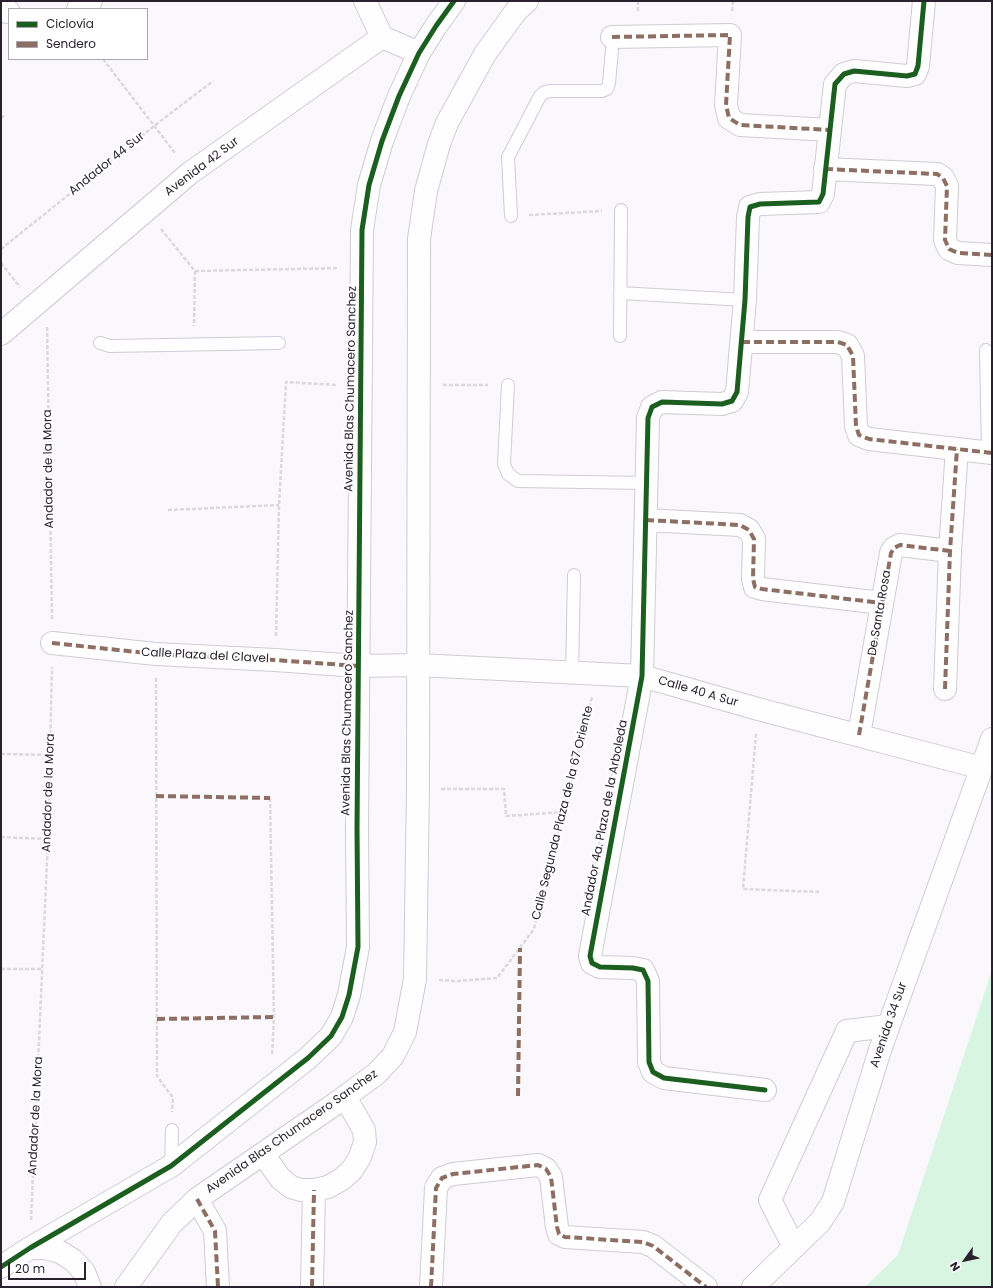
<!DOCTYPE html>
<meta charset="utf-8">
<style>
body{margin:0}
#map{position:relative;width:993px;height:1288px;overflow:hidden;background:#fbf8fd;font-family:Poppins,sans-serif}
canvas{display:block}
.frame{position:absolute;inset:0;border:2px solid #29222e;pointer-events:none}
.legend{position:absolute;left:8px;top:8px;width:140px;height:52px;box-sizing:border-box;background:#fff;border:1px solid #a9a7ab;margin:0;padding:5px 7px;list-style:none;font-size:12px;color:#29222e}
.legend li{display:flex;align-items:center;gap:8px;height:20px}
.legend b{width:20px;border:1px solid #a9a7ab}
.north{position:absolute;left:945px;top:1240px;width:40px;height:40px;-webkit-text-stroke:3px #fff;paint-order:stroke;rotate:237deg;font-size:11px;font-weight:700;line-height:16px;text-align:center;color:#29222e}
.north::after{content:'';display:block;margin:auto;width:14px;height:18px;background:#29222e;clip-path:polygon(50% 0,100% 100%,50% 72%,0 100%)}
.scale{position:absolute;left:8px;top:1262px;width:78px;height:18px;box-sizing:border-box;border:2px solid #29222e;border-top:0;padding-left:5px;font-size:12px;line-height:14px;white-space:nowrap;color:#29222e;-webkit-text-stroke:3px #fff;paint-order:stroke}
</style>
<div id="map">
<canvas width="993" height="1288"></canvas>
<div class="frame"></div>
<ul class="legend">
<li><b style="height:5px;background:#1b5e20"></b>Ciclovía</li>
<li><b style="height:5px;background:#8d6e63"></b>Sendero</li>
</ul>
<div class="north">N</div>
<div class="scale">20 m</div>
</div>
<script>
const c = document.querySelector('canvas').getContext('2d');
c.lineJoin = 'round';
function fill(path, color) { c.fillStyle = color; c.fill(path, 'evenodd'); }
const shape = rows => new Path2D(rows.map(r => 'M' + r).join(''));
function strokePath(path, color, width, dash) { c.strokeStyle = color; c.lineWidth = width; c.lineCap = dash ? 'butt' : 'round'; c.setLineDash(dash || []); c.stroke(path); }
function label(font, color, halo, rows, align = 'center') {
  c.font = font + ' Poppins,sans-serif'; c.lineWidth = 4; c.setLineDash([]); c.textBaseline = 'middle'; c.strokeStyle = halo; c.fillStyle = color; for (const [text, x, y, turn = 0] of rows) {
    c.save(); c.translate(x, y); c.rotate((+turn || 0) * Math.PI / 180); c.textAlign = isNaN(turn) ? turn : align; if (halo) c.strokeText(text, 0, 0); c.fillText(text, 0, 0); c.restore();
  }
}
fill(shape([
 [992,970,992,1287,865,1287,898,1255]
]), '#d7f5e0');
const lane = shape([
 [511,216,508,157,540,96,545,92,551,91,602,91,607,89,609,83,612,50],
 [620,293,745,300],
 [620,336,621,210],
 [100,343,110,346,279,343],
 [986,350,988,453],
 [508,385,504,464,508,474,518,481,647,483],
 [572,673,574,575],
 [171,1166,172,1130]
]);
const street = shape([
 [365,1,382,37],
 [78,9,91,1],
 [1,11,9,12],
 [612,37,730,35,726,105,729,118,740,125,830,130],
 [825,169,937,174,943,178,947,186,945,240,949,249,958,253,992,255],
 [1,334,190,173,382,37,419,53],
 [742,342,838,342,847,345,853,356,856,426,859,435,869,439,992,453],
 [646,520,740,525,749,530,754,539,753,579,755,587,762,589,882,603],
 [52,643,156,654,275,660,358,666,418,665,642,676,758,709,982,768],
 [945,689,950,551,957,449],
 [859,735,891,553,894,548,900,545,950,551],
 [765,1090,664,1078,653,1072,649,1062,648,981,643,970,633,968,600,967,592,963,590,956,642,676,648,418,652,407,662,402,722,404,732,401,737,392,745,300,748,217,750,207,760,204,819,202,823,194,835,84,844,74,854,71,907,76,915,74,918,66,924,1],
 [263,1154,280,1178,291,1187,301,1190,314,1190,328,1187,342,1179,352,1170,360,1157,365,1142,364,1130,345,1097],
 [197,1199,215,1231,218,1287],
 [794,1247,770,1200,847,1031,888,1026],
 [30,1248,45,1248,60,1252,73,1260,84,1272,90,1287],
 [1,1267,30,1248,171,1166,308,1058,331,1036,342,1017,349,995,358,947,357,828,362,230,369,185,382,141,399,96,419,53,436,26,454,1],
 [126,1287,172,1223,197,1199,335,1104,376,1074,393,1056,405,1032,415,979,418,788,419,239,426,191,439,144,447,123,485,54,516,11,527,1],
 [312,1287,314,1190],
 [431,1287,436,1188,442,1178,453,1174,538,1165,546,1169,551,1177,557,1227,559,1234,565,1237,643,1242,653,1246,706,1287],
 [753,1287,820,1222,833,1202,880,1050,992,739]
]);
strokePath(lane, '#d0cbd4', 14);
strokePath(street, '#d0cbd4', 24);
strokePath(shape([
 [638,1,638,12],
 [732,11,733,1],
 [103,59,175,153],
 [1,118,6,114],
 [529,215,602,211],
 [161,229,195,271,194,326],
 [1,249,154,126,213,81],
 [1,263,20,287],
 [195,271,339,268],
 [47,327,52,620],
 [443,385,488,385],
 [168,510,279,505],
 [276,636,279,505,286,382,337,385],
 [156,678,157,1076,173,1098,172,1112],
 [756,734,743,889,819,892],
 [1,754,51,755],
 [441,789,504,789,506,816,563,812],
 [270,798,274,1017,272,1055],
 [1,837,48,839],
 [1,969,43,969],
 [439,980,457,981,497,978,534,929,592,697],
 [31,1220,48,839,52,667]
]), '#dbd9dc', 2.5, [4, 2]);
strokePath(lane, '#fefeff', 12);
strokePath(street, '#fefeff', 22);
strokePath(shape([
 [612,37,730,35,726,105,729,118,740,125,830,130],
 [825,169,937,174,943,178,947,186,945,240,949,249,958,253,992,255],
 [742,342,838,342,847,345,853,356,856,426,859,435,869,439,992,453],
 [646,520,740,525,749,530,754,539,753,579,755,587,762,589,882,603],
 [52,643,156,654,275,660,358,666],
 [945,689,950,551,957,449],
 [859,735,891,553,894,548,900,545,950,551],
 [156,796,270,798],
 [157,1019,274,1017],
 [518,1096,520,948],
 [197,1199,215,1231,218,1287],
 [312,1287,314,1190],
 [431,1287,436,1188,442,1178,453,1174,538,1165,546,1169,551,1177,557,1227,559,1234,565,1237,643,1242,653,1246,706,1287]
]), '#8d6e63', 4, [8, 4]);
strokePath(shape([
 [765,1090,664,1078,653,1072,649,1062,648,981,643,970,633,968,600,967,592,963,590,956,642,676,648,418,652,407,662,402,722,404,732,401,737,392,745,300,748,217,750,207,760,204,819,202,823,194,835,84,844,74,854,71,907,76,915,74,918,66,924,1],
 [1,1267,30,1248,171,1166,308,1058,331,1036,342,1017,349,995,358,947,357,828,362,230,369,185,382,141,399,96,419,53,436,26,454,1]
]), '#1b5e20', 5);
label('12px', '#29222e', '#fff', [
 ["Andador 44 Sur",107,164,-39],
 ["Avenida 42 Sur",202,167,-37],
 ["Avenida Blas Chumacero Sanchez",351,389,-89],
 ["Andador de la Mora",49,469,-91],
 ["De Santa Rosa",880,613,-80],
 ["Calle Plaza del Clavel",205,656,3],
 ["Calle 40 A Sur",698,692,16],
 ["Avenida Blas Chumacero Sanchez",348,713,-89],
 ["Andador de la Mora",49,793,-88],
 ["Calle Segunda Plaza de la 67 Oriente",563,813,-76],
 ["Andador 4a. Plaza de la Arboleda",605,818,-79],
 ["Avenida 34 Sur",889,1025,-71],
 ["Andador de la Mora",36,1116,-87],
 ["Avenida Blas Chumacero Sanchez",292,1132,-35]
]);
</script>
